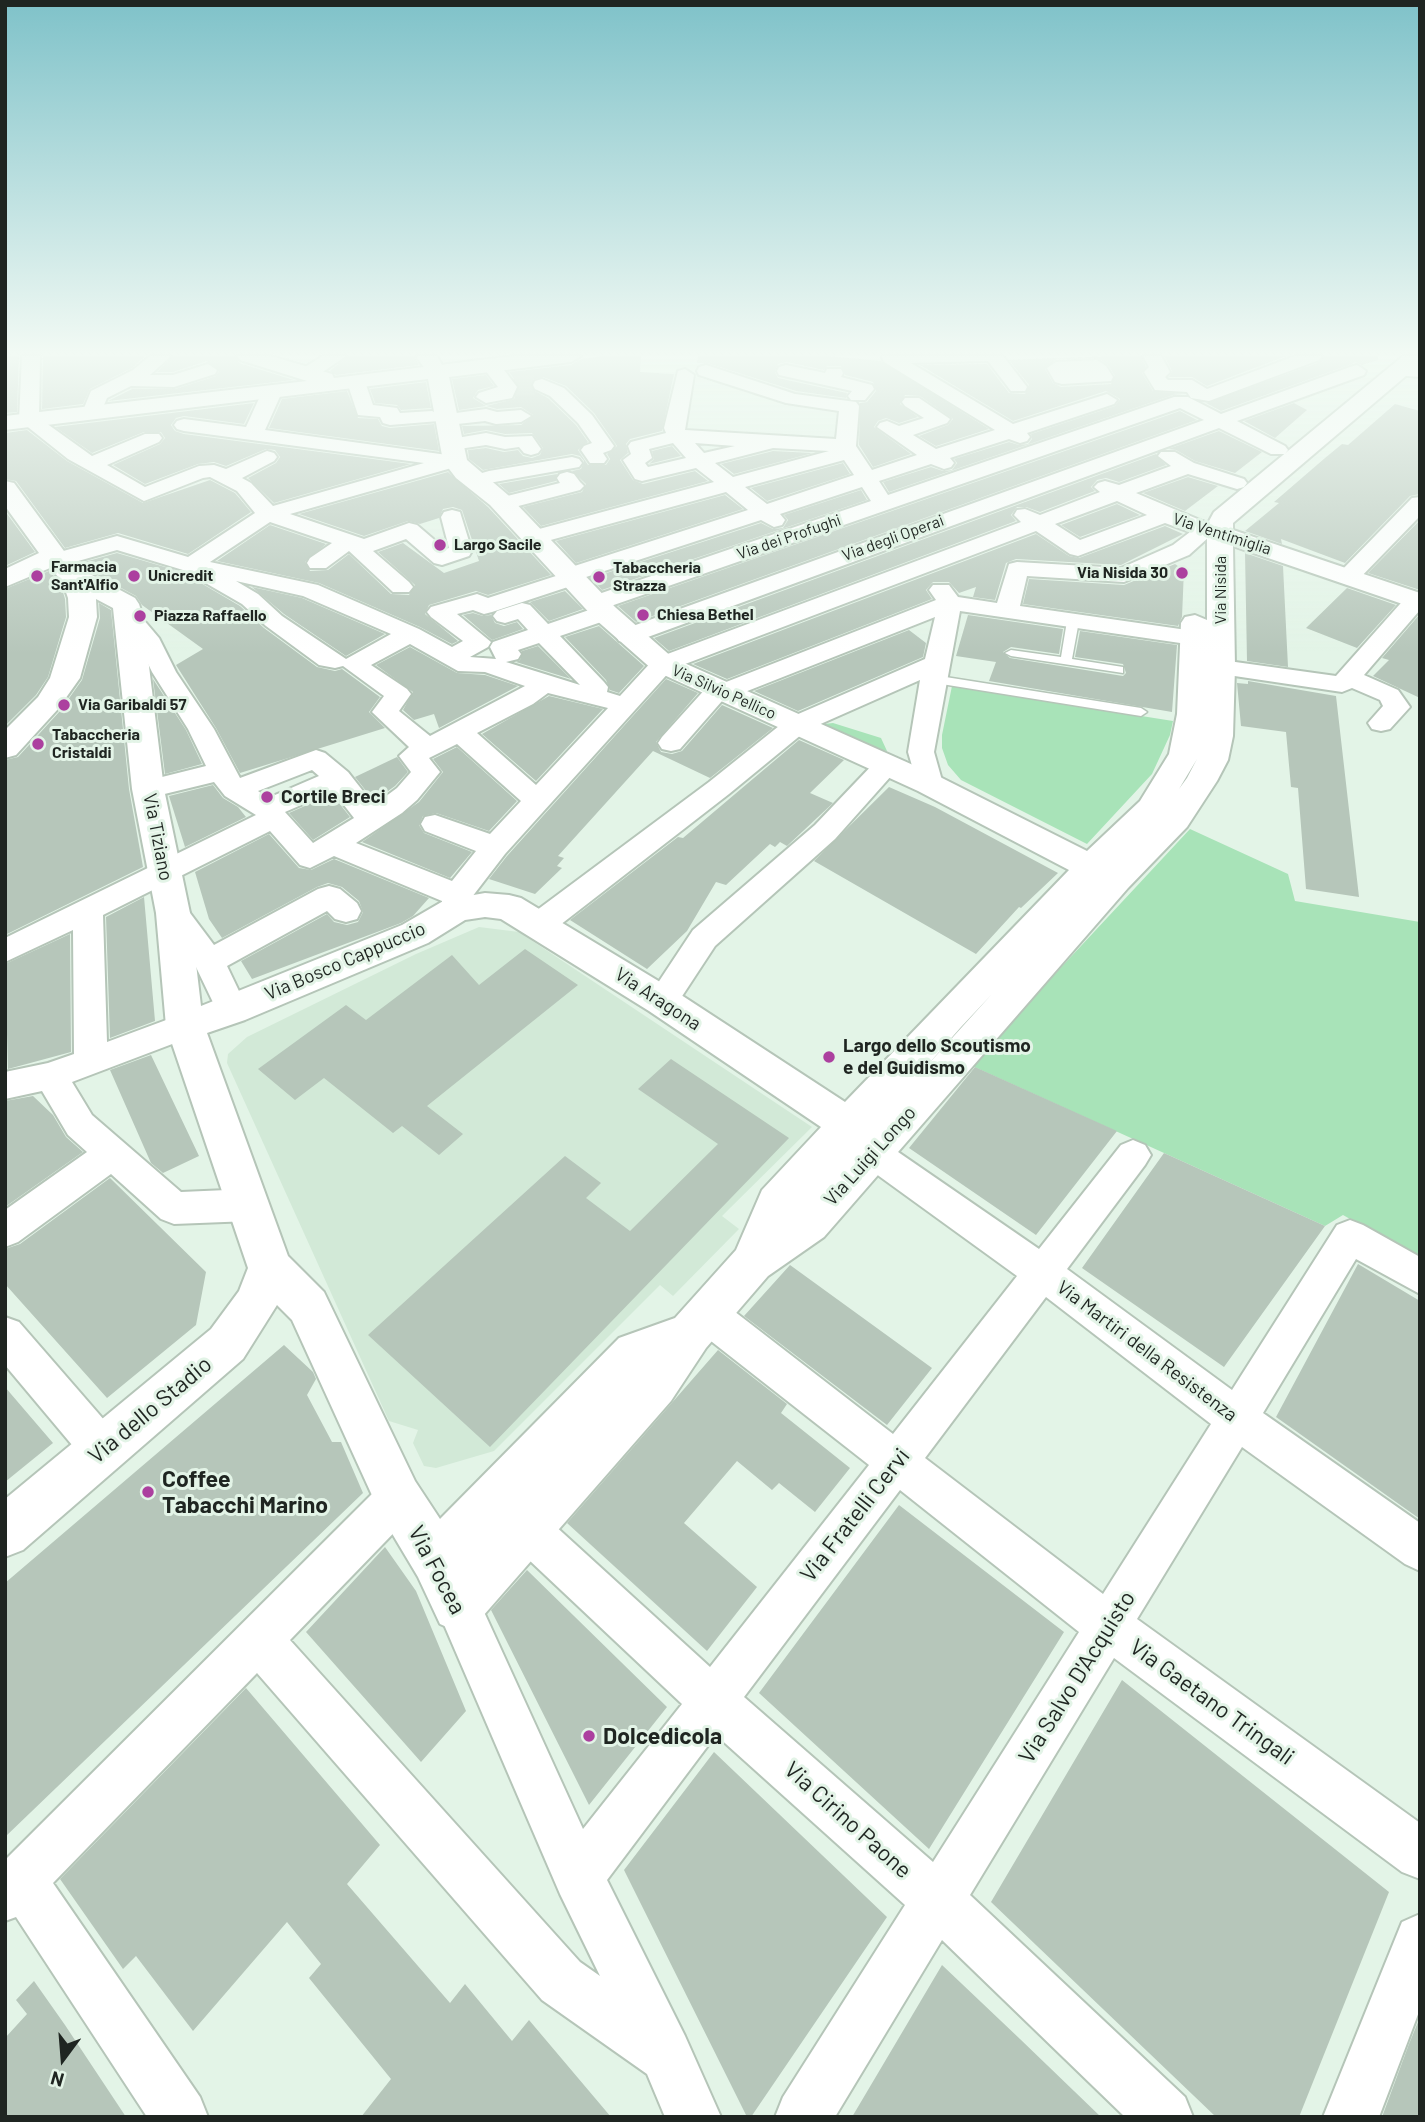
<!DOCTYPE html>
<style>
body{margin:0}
#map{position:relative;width:1425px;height:2122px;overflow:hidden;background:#e3f4e7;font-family:Barlow,sans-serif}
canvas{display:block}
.frame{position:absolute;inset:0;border:7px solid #1f2521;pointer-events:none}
.north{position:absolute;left:28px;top:2024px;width:70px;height:70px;-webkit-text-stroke:5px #e3f4e7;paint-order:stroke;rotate:196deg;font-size:19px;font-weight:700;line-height:28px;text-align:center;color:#1f2521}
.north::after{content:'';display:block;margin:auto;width:24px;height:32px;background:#1f2521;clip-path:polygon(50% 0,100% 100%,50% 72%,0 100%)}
</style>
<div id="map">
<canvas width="1425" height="2122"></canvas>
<div class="frame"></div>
<div class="north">N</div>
</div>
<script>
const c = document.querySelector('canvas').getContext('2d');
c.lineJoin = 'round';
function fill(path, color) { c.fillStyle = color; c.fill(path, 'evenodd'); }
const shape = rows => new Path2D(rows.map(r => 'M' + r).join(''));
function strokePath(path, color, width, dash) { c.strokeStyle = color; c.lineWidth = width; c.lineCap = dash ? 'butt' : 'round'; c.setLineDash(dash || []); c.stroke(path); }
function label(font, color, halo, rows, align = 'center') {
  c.font = font + ' Barlow,sans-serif'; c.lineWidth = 6; c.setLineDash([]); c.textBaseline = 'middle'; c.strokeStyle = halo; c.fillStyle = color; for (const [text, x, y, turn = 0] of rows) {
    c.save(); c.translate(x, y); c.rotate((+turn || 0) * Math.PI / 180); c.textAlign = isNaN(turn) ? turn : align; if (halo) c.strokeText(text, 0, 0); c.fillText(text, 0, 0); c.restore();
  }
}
fill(shape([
 [479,927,519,932,812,1127,722,1216,739,1229,673,1296,660,1285,494,1451,436,1468,424,1466,413,1443,418,1430,389,1421,227,1063,228,1054,247,1037,416,954]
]), '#d2e9d7');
fill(shape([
 [952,686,1173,721,1170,735,1152,774,1087,844,961,780,948,765,942,748,942,735],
 [833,723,881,738,887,751,879,750,824,724],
 [1190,829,1288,874,1295,901,1420,922,1420,1259,1343,1215,1325,1226,970,1065]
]), '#a8e3b8');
fill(shape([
 [5,356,19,356,17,412,5,413],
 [43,356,145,356,132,368,90,389,83,404,42,409],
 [173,356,235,356,239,363,294,380,108,401,132,389,175,389,216,376,219,371,207,361,173,372,157,372],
 [348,356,414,356,419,365,336,375,330,371],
 [603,356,641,356,640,372,674,374,662,431,630,439,626,444,628,453,620,460,633,480,643,484,695,471,708,481,541,526,523,507,582,492,586,484,572,471,581,469,584,461,580,456,572,454,483,470,469,459,468,450,486,448,504,452,518,450,523,456,532,458,540,455,543,448,532,433,505,434,486,430,464,434,462,426,521,425,533,415,521,407,497,409,486,406,459,410,452,379,486,375,494,386,478,390,473,398,486,406,514,399,519,385,509,372,571,365,581,359],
 [543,377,566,386,594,413,617,446,607,454,610,459,606,465,588,465,578,450,588,442,576,425,548,398,533,390,533,380],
 [698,356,825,356,881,361,989,429,936,446,919,436,948,425,953,419,920,396,905,395,900,404,918,417,899,423,886,418,878,421,874,427,911,454,873,467,859,445,860,403,867,402,876,391,873,382,845,375,841,366,827,366,824,370,787,362,778,364,775,372,778,378,847,393,846,398,796,391,707,363,697,363],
 [1115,356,1141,356,1146,367,1142,373,1153,391,1183,394,1173,395,889,492,883,482,931,467,943,471,952,470,957,463,954,459,1009,442,1019,445,1028,444,1032,439,1031,434,1115,406,1120,399,1106,391,1013,421,920,365,987,364,1009,393,1025,394,1029,385,1009,360],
 [1098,358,1108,365,1115,376,1111,384,1061,387,1053,383,1045,369,1056,359],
 [1164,356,1286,356,1207,386,1192,377,1169,377,1172,371],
 [1324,356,1378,356,1378,360,1362,365,1356,362,1349,365,1221,411,1206,403,1320,362],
 [426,382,431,408,401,410,397,405,375,403,370,389],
 [347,391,358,418,378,419,382,426,390,428,434,424,439,451,269,428,282,399],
 [254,403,244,424,184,416,176,418,171,425,175,431,184,434,411,464,274,503,248,478,276,463,280,457,275,450,266,449,226,466,214,462,198,464,145,484,113,465,160,444,165,438,161,432,144,432,92,453,55,427],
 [1294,403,1307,410,1275,438,1244,421],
 [1395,404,1420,411,1420,494,1410,496,1345,563,1281,539,1282,544,1245,531,1279,503,1274,502,1325,458,1342,444,1348,445],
 [1180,411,1197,420,636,622,618,606],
 [27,430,67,461,143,503,210,480,235,493,251,512,188,554,118,533,65,548,16,481,5,479,5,433],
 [1219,431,1262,452,1235,473,1195,461,1176,450,1168,449],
 [672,446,681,456,649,464,654,459,652,451],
 [773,451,813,453,734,474,721,464],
 [1156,454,1166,465,1119,482,1106,478,1097,480,1091,487,1095,491,1040,512,1026,507,1017,507,1011,515,1016,521,669,651,654,638],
 [843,463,850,474,767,501,751,488],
 [448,472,488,507,551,575,488,595,476,591,429,605,425,614,458,641,452,644,420,627,319,583,217,561,270,525,326,544,305,562,310,571,328,570,349,554,391,594,409,595,415,585,378,552,403,543,444,573,479,561,462,510,453,507,443,509,439,518,420,524,408,521,364,536,299,514],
 [557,474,556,481,509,493,499,484],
 [1188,477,1218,486,1185,511,1143,493],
 [861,490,867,500,602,590,591,578,761,523,773,529,783,528,788,520,784,515],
 [725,495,743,509,576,563,556,541],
 [1117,504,1140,515,1080,537,1061,525],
 [5,511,35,552,5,566],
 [1420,520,1420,590,1368,573],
 [1165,526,1183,534,1121,565,1016,559,1006,563,995,600,973,597,976,587,959,593,949,582,933,582,926,590,932,599,727,679,693,664,1036,534,1069,556,1079,558],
 [117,553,182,572,240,606,264,628,317,667,335,671,342,669,380,697,369,712,385,728,240,773,216,728,176,665,203,649,142,605,136,596,77,564],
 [1245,553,1283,566,1288,667,1247,661],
 [1175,564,1184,570,1182,617,1178,626,1023,604,1029,579,1124,585],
 [49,571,60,582,65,599,66,617,48,677,36,695,5,726,5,589],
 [252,587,302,598,385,634,346,656,284,614],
 [1347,588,1396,605,1357,648,1306,628],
 [565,591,583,609,549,621,530,602],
 [99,603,111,610,129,789,143,867,5,935,5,760,18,757,60,711,82,680,100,618],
 [473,613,483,616,491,615,495,623,504,626,517,622,523,629,492,640,463,615],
 [1420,614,1420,698,1373,676,1389,660,1382,658],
 [968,615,1063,629,1059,654,1011,647,1003,652,1010,658,1123,676,1126,673,1123,664,1075,657,1080,631,1177,645,1172,712,989,681,996,662,956,656],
 [599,626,644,666,619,693,610,690,606,680,565,637],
 [909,630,926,643,923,657,798,711,754,691],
 [538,646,571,679,516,662,520,660,522,651],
 [410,647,457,673,485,675,518,686,439,728,434,714,414,720,403,710,413,692,376,665],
 [153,679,186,730,202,764,165,774],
 [666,679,698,693,656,742,661,752,672,754,682,751,722,705,773,728,710,778,653,751,558,856,564,858,557,866,562,868,535,894,489,879,507,856],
 [1248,681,1336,696,1359,897,1306,889,1298,788,1291,787,1286,732,1241,726,1237,683,1248,684],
 [549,696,603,709,536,781,482,734],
 [799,740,844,760,810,793,833,803,787,846,780,842,775,847,770,844,726,885,716,882,687,931,647,969,570,920,678,837,683,838],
 [457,747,517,801,489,831,436,813,423,816,419,825,424,833,472,852,450,878,362,842,419,802,443,772,433,759],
 [397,757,408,772,395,786,374,801,355,777],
 [213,785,223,798,238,807,246,817,185,847,169,796],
 [889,787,935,807,1058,873,1021,908,1019,907,976,954,814,861],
 [332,794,350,817,313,840,289,813],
 [269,834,299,868,311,870,334,859,429,898,413,916,401,923,252,979,241,961,327,914,334,922,347,925,358,922,363,912,359,901,342,887,328,883,317,887,222,938,209,919,195,872],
 [144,897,155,1021,110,1038,106,917],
 [70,934,71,1052,8,1069,5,964],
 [525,949,578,985,427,1106,463,1134,439,1155,402,1126,393,1133,324,1078,295,1100,258,1069,346,1005,366,1020,452,955,479,985],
 [151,1055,199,1156,163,1173,151,1163,110,1070],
 [671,1059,789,1138,490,1447,368,1335,565,1156,601,1183,586,1198,630,1231,718,1144,638,1089],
 [975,1067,1117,1131,1036,1235,909,1148],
 [33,1096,53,1115,66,1137,83,1152,5,1207,5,1101],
 [1164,1153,1325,1226,1224,1367,1082,1268],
 [110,1178,206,1272,196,1325,107,1398,5,1284,5,1249,20,1244],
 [1358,1264,1420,1301,1420,1519,1276,1417],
 [790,1265,932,1368,887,1425,744,1316],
 [284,1345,313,1372,316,1379,307,1395,332,1442,341,1442,363,1493,5,1837,5,1583],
 [718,1350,787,1404,781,1413,850,1468,815,1512,779,1483,772,1490,737,1461,684,1523,757,1587,707,1651,567,1523],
 [5,1387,53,1443,5,1482],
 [899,1505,1064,1632,929,1849,759,1693],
 [385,1547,416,1591,466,1711,421,1762,306,1632],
 [527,1570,667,1707,589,1805,491,1610],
 [1122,1680,1389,1892,1299,2117,1216,2117,991,1902],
 [246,1688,380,1845,347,1884,450,2003,465,1984,512,2041,529,2020,611,2117,361,2117,391,2079,309,1978,321,1964,287,1922,193,2031,136,1956,123,1969,60,1879],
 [714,1752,887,1917,751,2117,747,2117,624,1870],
 [942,1965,1020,2039,1101,2117,852,2117],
 [34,1981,65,2025,126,2117,5,2117,5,2038,27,2014,16,2000],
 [1418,2022,1420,2117,1382,2117,1409,2044]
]), '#b6c6ba');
strokePath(shape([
 [514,386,542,385]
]), '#bccbbf', 20, [20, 10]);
const lane = shape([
 [1073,618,1079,621,1072,659,1123,667,1123,673,1011,656,1005,653,1011,650,1061,657,1067,621,1073,618],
 [933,675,1141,708,1147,712,1141,716,929,682,927,679,933,675]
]);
const street = shape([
 [22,356,40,356,39,418,92,456,145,434,159,434,162,438,159,442,107,465,145,487,199,466,214,465,226,469,267,451,274,453,277,457,274,461,242,478,251,483,273,506,424,463,184,431,177,429,174,425,177,421,184,419,246,427,262,392,272,386,282,392,265,430,462,457,465,461,462,465,290,514,364,539,409,523,417,525,445,549,449,548,441,517,444,512,452,510,460,512,472,551,469,556,442,565,434,563,406,539,373,551,409,582,413,587,409,592,393,592,349,551,326,568,310,568,307,563,310,558,332,543,270,522,210,562,318,585,419,629,452,647,463,641,431,617,427,612,431,607,477,594,488,598,559,575,562,570,748,510,726,492,536,544,528,542,525,537,528,532,714,482,696,468,642,481,635,479,623,460,631,454,628,446,631,442,666,433,664,428,678,371,685,369,694,375,685,430,836,439,839,411,786,403,699,375,697,371,699,367,706,365,795,394,856,402,859,406,856,446,872,470,917,455,877,427,880,423,887,421,899,426,924,418,905,406,902,402,905,398,919,398,950,419,947,423,913,435,936,449,995,430,884,362,882,356,1003,356,1027,387,1025,391,1011,391,988,361,911,363,1013,424,1107,394,1117,400,1114,404,1027,433,1030,437,1027,441,1020,443,1009,439,950,458,954,463,951,467,944,469,931,464,879,481,888,495,1174,397,1188,397,1221,414,1350,367,1357,365,1366,371,1364,375,1237,421,1285,446,1288,450,1285,454,1271,454,1219,428,637,641,628,643,619,641,616,636,619,631,1204,420,1180,408,608,607,613,608,617,613,613,618,560,636,604,682,608,687,607,692,620,696,654,659,1021,522,1014,515,1017,510,1025,509,1040,515,1100,492,1094,487,1098,483,1105,481,1119,485,1171,466,1158,456,1161,452,1175,452,1194,463,1244,479,1247,483,1244,487,1237,489,1188,474,1136,493,1207,523,1210,528,1206,533,1209,537,1189,555,1124,582,1027,576,1020,606,1194,631,1203,633,1206,638,1203,643,1194,645,960,611,934,752,943,784,939,790,929,793,919,790,908,752,920,680,807,730,729,794,551,932,540,935,529,932,525,924,529,916,709,782,789,718,925,659,935,617,722,701,680,749,671,751,662,749,658,743,662,737,708,686,721,684,936,600,929,590,933,585,949,585,958,597,997,603,1009,564,1017,562,1121,568,1173,545,1190,532,1165,523,1078,556,1070,554,1036,531,672,669,505,854,472,897,472,909,468,917,457,920,446,917,442,909,442,901,334,856,310,868,300,865,270,831,103,915,107,1042,185,1013,196,1017,201,1026,196,1035,72,1082,92,1115,181,1192,250,1189,263,1194,268,1205,263,1216,250,1221,174,1224,161,1219,111,1174,18,1242,5,1247,5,1210,87,1152,68,1135,42,1091,5,1099,5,1072,48,1063,74,1054,73,930,5,962,5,938,256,815,225,796,214,782,148,798,138,795,134,789,138,783,206,766,188,729,152,672,139,645,117,617,121,612,137,612,159,638,176,672,214,729,240,778,316,750,325,753,348,772,374,805,397,788,411,772,399,756,409,747,372,712,384,696,343,666,335,668,319,665,266,626,242,604,183,570,117,550,57,567,49,565,46,560,49,555,117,536,188,557,255,513,237,491,210,477,203,478,144,501,68,459,19,420,22,356],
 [673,443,686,458,648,467,645,463,652,458,649,449,673,443],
 [695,443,735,446,704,453,695,443],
 [773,448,829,451,733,477,715,463,773,448],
 [844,460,854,475,767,504,745,487,844,460],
 [862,487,871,501,587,598,583,603,592,609,548,624,530,605,522,603,497,611,493,616,497,621,505,623,518,619,528,630,493,642,490,647,496,659,470,657,488,647,491,642,457,614,473,610,484,614,492,612,580,583,583,578,761,520,774,527,782,525,785,520,780,514,862,487],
 [1117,501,1147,515,1080,540,1055,524,1117,501],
 [236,581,303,596,391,634,346,659,282,616,258,594,236,581],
 [539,643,580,685,506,662,518,659,521,654,518,650,539,643],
 [410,644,458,671,485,672,525,686,430,736,399,711,411,694,407,689,371,665,410,644],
 [548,693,608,708,536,785,477,733,533,704,548,693],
 [457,744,521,801,490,834,435,815,425,817,421,824,425,831,476,851,452,881,356,843,402,813,417,800,440,772,429,758,457,744],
 [312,770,319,776,268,798,258,791,312,770],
 [333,791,354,818,313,843,285,812,333,791],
 [150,356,171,356,150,375,173,375,208,364,217,370,215,374,174,387,131,386,107,398,99,417,85,417,82,413,91,391,133,370,150,356],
 [323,356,346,356,314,378,300,378,298,374,300,370,323,356],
 [416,356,437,356,446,372,437,378,430,376,416,356],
 [1143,356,1161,356,1170,372,1165,377,1168,380,1192,380,1207,389,1295,356,1322,356,1319,360,1209,401,1191,398,1187,392,1155,390,1144,372,1149,367,1143,356],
 [491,360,498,362,517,387,512,398,486,403,476,397,479,393,498,387,482,366,491,360],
 [1097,360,1106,366,1113,377,1111,381,1062,384,1055,382,1047,368,1056,362,1097,360],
 [786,365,825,373,827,369,841,369,843,373,841,377,872,385,874,389,865,400,851,400,848,396,852,391,779,375,777,371,779,367,786,365],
 [1400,365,1420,365,1420,377,1393,375,1391,371,1400,365],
 [356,376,365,382,373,405,397,408,400,413,432,411,441,415,486,409,497,412,521,410,531,416,521,422,496,424,485,421,448,425,439,421,390,425,383,423,380,417,358,415,347,382,356,376],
 [542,379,564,388,592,415,614,446,611,450,603,453,607,459,604,463,590,463,581,450,584,446,592,443,578,423,550,396,535,389,533,385,535,381,542,379],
 [486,433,505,437,532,436,541,449,538,453,531,455,524,453,519,447,505,449,486,445,452,450,445,448,442,444,445,440,486,433],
 [572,457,579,459,582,463,579,467,489,483,482,481,479,477,482,473,489,471,572,457],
 [567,472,574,474,580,482,584,486,580,490,503,510,495,509,492,504,495,499,560,483,557,478,560,474,567,472],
 [1420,497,1420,516,1356,582,1340,582,1337,577,1340,572,1412,498,1420,497],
 [1416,593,1420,594,1420,610,1364,675,1398,690,1410,707,1390,729,1381,731,1372,729,1368,723,1383,706,1380,700,1352,688,1342,692,1221,674,1212,672,1209,667,1212,662,1221,660,1336,676,1408,595,1416,593],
 [887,757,897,760,900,766,835,839,715,946,673,1010,662,1013,651,1010,646,1001,693,930,815,825,877,760,887,757],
 [329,886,340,889,357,903,361,911,357,919,346,922,335,919,327,911,227,966,248,1010,243,1019,232,1022,221,1019,196,967,158,913,162,905,173,902,184,905,214,945,318,889,329,886],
 [873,1138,885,1143,1039,1249,1121,1145,1133,1140,1145,1145,1151,1155,1145,1165,1067,1269,1232,1390,1337,1225,1350,1220,1363,1225,1420,1257,1420,1294,1356,1259,1263,1413,1420,1523,1420,1571,1405,1564,1242,1447,1137,1619,1420,1823,1420,1879,1402,1872,1114,1658,970,1895,1185,2097,1193,2117,1125,2117,942,1940,835,2117,775,2117,783,2097,905,1905,716,1735,607,1880,685,2036,721,2117,665,2117,647,2074,542,2000,257,1673,53,1883,200,2097,208,2117,147,2117,16,1917,5,1921,5,1860,383,1483,398,1477,413,1483,419,1498,413,1513,290,1640,580,1962,600,1976,560,1894,436,1606,442,1590,458,1584,474,1590,583,1829,682,1704,511,1543,504,1528,511,1513,526,1506,541,1513,710,1667,869,1465,693,1327,688,1314,693,1301,707,1296,721,1301,893,1434,1017,1276,861,1163,855,1153,861,1143,873,1138],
 [1046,1297,1211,1424,1103,1594,925,1458,1046,1297],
 [900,1490,1079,1632,933,1862,744,1697,900,1490],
 [5,1317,19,1322,118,1436,124,1450,118,1464,103,1470,88,1464,5,1365,5,1317],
 [1420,1914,1420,2009,1379,2117,1323,2117,1402,1922,1420,1914]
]);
const secondary = shape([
 [237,356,271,356,332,374,334,378,513,356,581,356,571,362,449,377,467,460,508,495,615,607,673,658,940,777,1087,851,1140,801,1169,754,1177,714,1181,623,1185,617,1195,615,1207,620,1207,538,1190,533,1186,528,1190,523,1199,520,1208,523,1214,512,1403,356,1420,356,1420,364,1233,523,1233,530,1420,593,1420,610,1233,546,1235,667,1233,736,1228,760,1217,781,1187,827,1128,888,824,1237,768,1276,706,1348,671,1401,476,1624,458,1632,440,1624,418,1577,381,1515,292,1320,277,1305,243,1359,23,1550,5,1557,5,1499,211,1329,239,1291,248,1268,166,1026,156,913,132,789,113,608,96,599,97,617,80,678,58,709,16,755,5,758,5,730,38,697,50,678,69,617,68,598,62,581,50,568,5,587,5,569,39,553,5,506,5,481,14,483,75,566,135,598,139,604,143,617,164,789,190,913,201,1006,402,925,445,900,485,893,509,895,521,898,675,991,845,1102,1069,870,918,791,653,670,595,619,490,505,456,478,443,461,428,379,5,430,5,416,307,381,240,360,237,356],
 [1197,759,1187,778,1179,789,1197,759],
 [485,917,501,919,649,1011,821,1127,762,1190,736,1250,675,1318,619,1338,440,1519,415,1481,324,1292,288,1256,207,1033,245,1020,428,943,465,920,485,917],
 [992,994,924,1069,961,1027,992,994]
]);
strokePath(lane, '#b5c5b8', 3);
strokePath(street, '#b5c5b8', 4);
strokePath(secondary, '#b5c5b8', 4);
fill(lane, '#fff');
fill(street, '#fff');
fill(secondary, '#fff');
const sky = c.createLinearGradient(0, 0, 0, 654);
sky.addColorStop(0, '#7fc2c9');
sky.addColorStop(0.54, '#f2faf4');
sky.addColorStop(1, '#f2faf400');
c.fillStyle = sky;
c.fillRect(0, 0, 1425, 654);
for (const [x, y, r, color] of [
 [440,545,7,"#ac409f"],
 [1182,573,7,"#ac409f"],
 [37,576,7,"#ac409f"],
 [134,576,7,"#ac409f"],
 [599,577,7,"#ac409f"],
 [643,615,7,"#ac409f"],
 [140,616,7,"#ac409f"],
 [64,705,7,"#ac409f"],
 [38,744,7,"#ac409f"],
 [267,797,7,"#ac409f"],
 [829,1057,7,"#ac409f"],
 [148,1492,7,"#ac409f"],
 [589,1736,7,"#ac409f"]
]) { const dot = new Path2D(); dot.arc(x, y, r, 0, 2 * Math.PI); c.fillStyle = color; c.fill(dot); strokePath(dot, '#e3f4e7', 2.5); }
label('16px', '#1f2521', '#e3f4e7', [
 ["Via Ventimiglia",1222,534,18],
 ["Via dei Profughi",789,537,-19],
 ["Via degli Operai",893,538,-20],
 ["Via Nisida",1221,590,-90],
 ["Via Silvio Pellico",724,692,24]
]);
label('bold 16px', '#1f2521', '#e3f4e7', [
 ["Largo Sacile",454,545],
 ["Farmacia",51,567],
 ["Sant'Alfio",51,585],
 ["Tabaccheria",613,568],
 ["Strazza",613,586],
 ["Via Nisida 30",1168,573,"right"],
 ["Unicredit",148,576],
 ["Chiesa Bethel",657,615],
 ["Piazza Raffaello",154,616],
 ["Via Garibaldi 57",78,705],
 ["Tabaccheria",52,735],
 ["Cristaldi",52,753]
], 'left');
label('bold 19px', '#1f2521', '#e3f4e7', [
 ["Cortile Breci",281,797],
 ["Largo dello Scoutismo",843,1046],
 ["e del Guidismo",843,1068]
], 'left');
label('19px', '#1f2521', '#e3f4e7', [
 ["Via Tiziano",158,837,79],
 ["Via Bosco Cappuccio",345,961,-23],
 ["Via Aragona",658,999,33],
 ["Via Luigi Longo",870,1156,-48],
 ["Via Martiri della Resistenza",1147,1351,37]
]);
label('23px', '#1f2521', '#e3f4e7', [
 ["Via dello Stadio",150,1410,-40],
 ["Via Fratelli Cervi",855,1515,-52],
 ["Via Focea",437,1570,62],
 ["Via Salvo D'Acquisto",1077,1677,-58],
 ["Via Gaetano Tringali",1212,1702,36],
 ["Via Cirino Paone",848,1820,42]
]);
label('bold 23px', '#1f2521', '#e3f4e7', [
 ["Coffee",162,1479],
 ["Tabacchi Marino",162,1505],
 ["Dolcedicola",603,1736]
], 'left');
</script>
